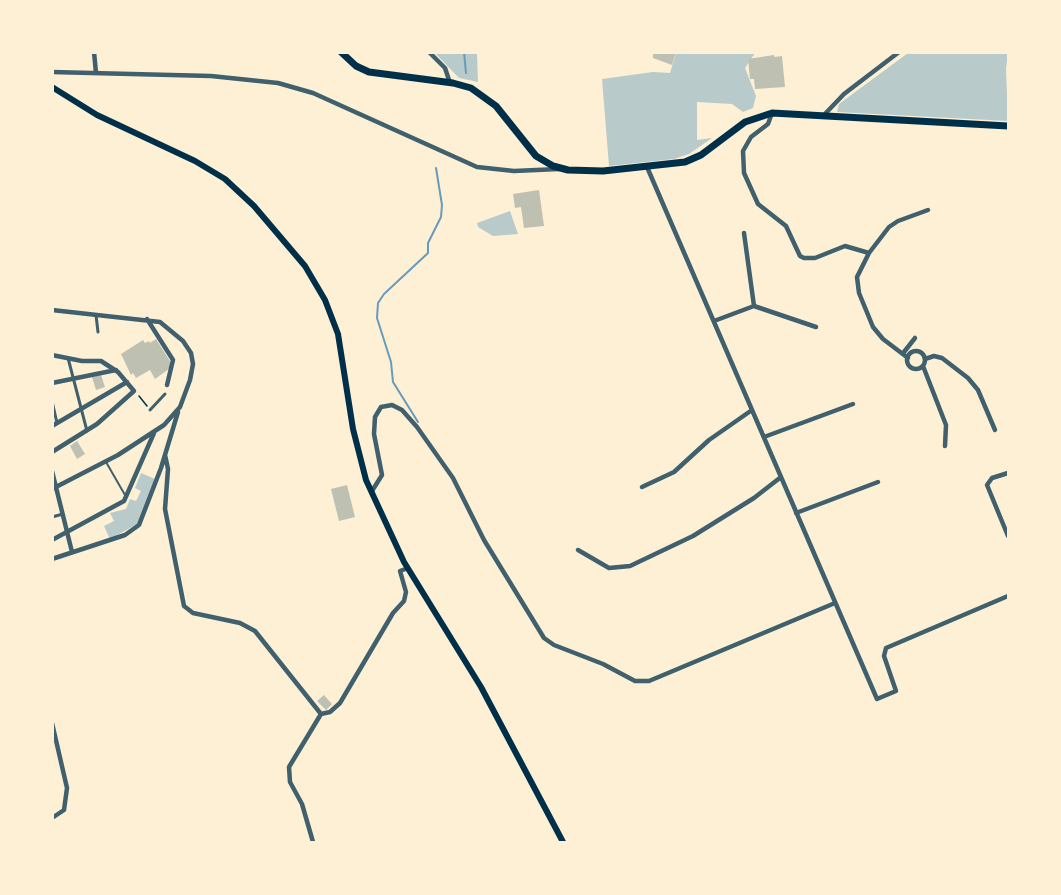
<!DOCTYPE html>
<style>
body{margin:0}
#map{position:relative;width:1061px;height:895px;overflow:hidden;background:#fdf0d5;font-family:Inter,sans-serif}
canvas{display:block}
.frame{position:absolute;inset:0;border:54px solid #fdf0d5;pointer-events:none}
</style>
<div id="map">
<canvas width="1061" height="895"></canvas>
<div class="frame"></div>
</div>
<script>
const c = document.querySelector('canvas').getContext('2d');
c.lineJoin = 'round';
function fill(path, color) { c.fillStyle = color; c.fill(path, 'evenodd'); }
const shape = rows => new Path2D(rows.map(r => 'M' + r).join(''));
function strokePath(path, color, width, dash) { c.strokeStyle = color; c.lineWidth = width; c.lineCap = dash ? 'butt' : 'round'; c.setLineDash(dash || []); c.stroke(path); }
fill(shape([
 [435,53,477,53,478,82,459,78],
 [676,53,755,53,745,68,756,96,753,108,743,112,732,104,697,102,697,140,712,138,689,154,674,159,609,166,602,79,653,72,670,73],
 [908,53,1008,53,1006,69,1008,121,837,112,839,104],
 [510,211,518,234,493,236,478,227,477,223],
 [141,473,155,479,139,523,110,539,104,526,114,521,110,513,126,509,130,499,136,501,141,491,135,488]
]), '#b9caca');
strokePath(shape([
 [464,52,466,73],
 [418,422,393,382,391,362,377,318,378,303,384,294,428,253,428,243,441,217,442,205,436,168]
]), '#669bbc', 2);
fill(shape([
 [653,52,676,52,672,65,653,58],
 [774,55,774,57,782,56,785,87,755,89,754,79,750,79,748,59],
 [539,190,544,226,524,228,521,207,515,208,513,194],
 [156,339,173,366,155,379,150,370,136,378,133,373,131,375,121,354,143,340,145,343,149,341,150,343],
 [101,375,105,387,96,390,92,377],
 [77,441,85,454,77,459,70,446],
 [347,485,355,517,339,521,331,489],
 [324,695,332,704,326,710,317,701]
]), '#bec0b2');
strokePath(shape([
 [139,396,147,406]
]), '#003049', 1.5);
strokePath(shape([
 [106,462,125,495]
]), '#3f606c', 2);
strokePath(shape([
 [96,315,98,332],
 [68,358,87,431],
 [52,401,57,423],
 [150,410,165,394],
 [52,517,63,514]
]), '#3f606c', 3);
strokePath(shape([
 [94,52,96,73],
 [429,52,445,68,450,83],
 [52,72,211,76,278,83,313,93,477,167,514,171,559,169],
 [772,113,768,124,751,137,743,151,744,173,758,204,786,226,800,256,804,258,815,258,845,246,869,253],
 [823,116,844,94,899,52],
 [647,167,877,699,896,691,884,656,886,648,1008,596],
 [744,233,754,306],
 [52,310,160,322,183,341,191,353,193,364,190,380,180,407,164,425,118,455,52,489],
 [147,319,173,360,167,385],
 [714,321,754,306,816,327],
 '907 360a9 9 0 1 1 18 0a9 9 0 1 1-18 0Z',
 [904,352,915,338],
 [52,355,82,361,101,361,118,372,134,391,97,424,52,452],
 [908,358,883,339,873,327,859,293,857,277,869,253,889,227,898,221,928,210],
 [925,359,934,356,942,358,968,378,978,390,995,430],
 [923,366,946,425,945,446],
 [52,383,116,370],
 [52,426,127,382],
 [764,437,853,404],
 [165,455,168,469,165,509,184,606,193,613,240,623,255,631,321,714,330,712,340,703,393,613,404,601,406,592,400,571,408,568],
 [52,471,72,552],
 [1008,473,992,478,987,485,1008,536],
 [642,487,674,472,709,440,752,410],
 [372,491,382,475,374,434,375,417,381,407,392,405,402,410,417,427,453,478,484,540,544,638,554,645,603,664,635,681,649,681,835,603],
 [796,513,878,482],
 [52,540,124,501,154,433],
 [578,550,609,568,630,566,693,536,754,498,781,477],
 [52,559,125,535,139,525,161,468,178,412],
 [52,723,67,788,64,810,52,818],
 [313,842,302,804,290,782,289,767,321,714]
]), '#3f606c', 4.5);
strokePath(shape([
 [52,87,97,115,195,161,225,179,254,206,305,266,325,300,338,334,353,429,366,480,404,562,481,687,563,842]
]), '#003049', 6);
strokePath(shape([
 [341,52,356,66,369,72,453,83,471,88,496,106,536,156,553,166,568,170,603,171,685,162,701,155,745,122,772,113,1008,126]
]), '#003049', 7);
</script>
